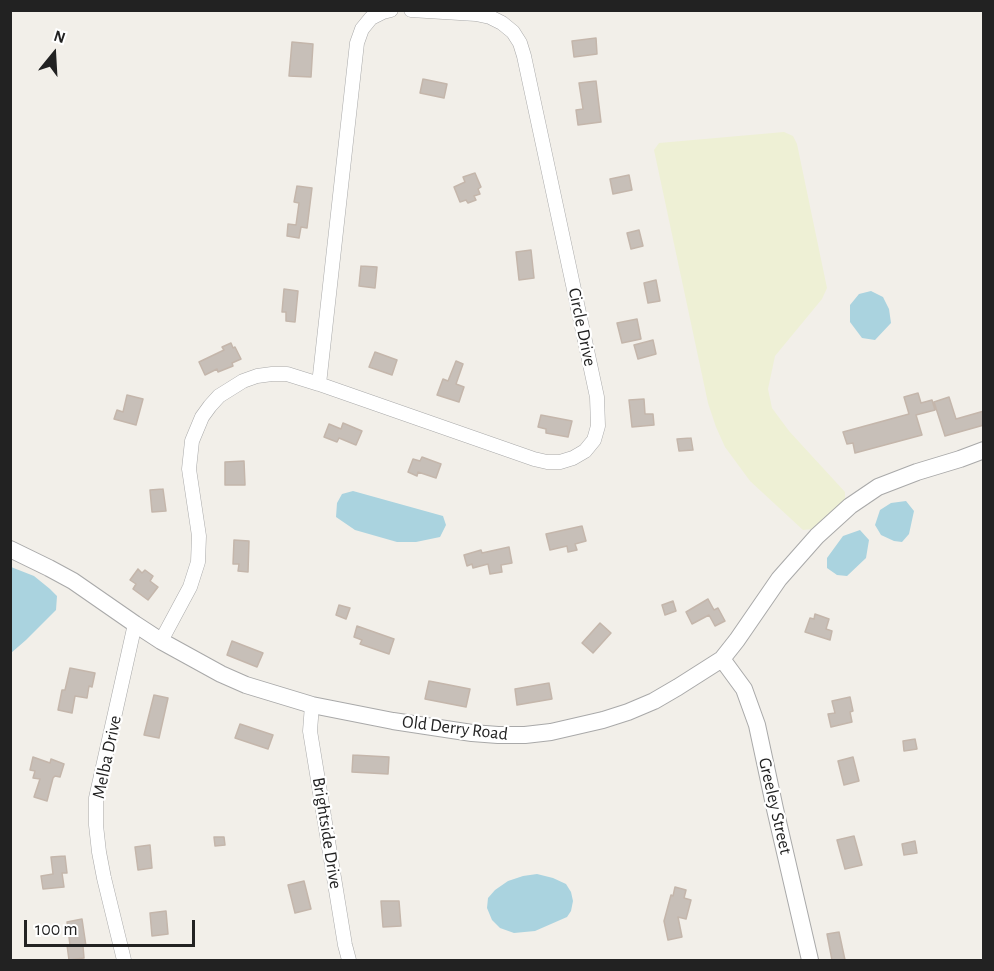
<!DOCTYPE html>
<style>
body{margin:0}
#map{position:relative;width:994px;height:971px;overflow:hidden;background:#f2efe9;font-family:"Alegreya Sans",sans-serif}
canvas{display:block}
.frame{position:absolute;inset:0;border:12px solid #222;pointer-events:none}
.north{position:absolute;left:24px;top:24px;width:60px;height:60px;-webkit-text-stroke:4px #fff;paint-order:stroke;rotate:18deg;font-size:16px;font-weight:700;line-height:24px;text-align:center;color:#222}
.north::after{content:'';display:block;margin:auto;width:21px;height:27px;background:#222;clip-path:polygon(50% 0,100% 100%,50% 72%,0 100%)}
.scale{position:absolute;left:24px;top:920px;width:171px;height:27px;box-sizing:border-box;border:3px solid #222;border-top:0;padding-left:8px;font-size:18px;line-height:21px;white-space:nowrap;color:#222;-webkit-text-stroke:4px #fff;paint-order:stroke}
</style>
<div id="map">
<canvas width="994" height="971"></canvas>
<div class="frame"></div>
<div class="north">N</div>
<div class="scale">100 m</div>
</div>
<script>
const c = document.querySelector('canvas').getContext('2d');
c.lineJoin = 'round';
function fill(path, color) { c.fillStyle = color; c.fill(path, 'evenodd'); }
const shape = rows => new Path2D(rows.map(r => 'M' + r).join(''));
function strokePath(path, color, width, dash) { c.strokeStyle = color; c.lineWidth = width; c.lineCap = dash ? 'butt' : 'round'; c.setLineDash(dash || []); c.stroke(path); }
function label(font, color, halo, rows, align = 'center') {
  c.font = font + ' "Alegreya Sans",sans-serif'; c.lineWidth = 4.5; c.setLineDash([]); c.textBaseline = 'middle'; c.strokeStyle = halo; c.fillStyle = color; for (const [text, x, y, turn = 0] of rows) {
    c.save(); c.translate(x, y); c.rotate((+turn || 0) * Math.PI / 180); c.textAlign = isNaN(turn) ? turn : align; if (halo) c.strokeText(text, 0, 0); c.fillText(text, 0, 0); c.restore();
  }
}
fill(shape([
 [784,132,793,136,797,144,827,288,822,299,775,356,768,389,772,408,789,431,845,492,845,500,812,529,803,530,750,481,725,447,716,427,708,403,654,150,659,143]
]), '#eef0d5');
fill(shape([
 [871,291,883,297,889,309,891,323,875,340,862,338,850,322,850,305,859,294],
 [353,491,443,516,446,525,440,537,416,542,397,542,355,530,336,517,337,503,342,494],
 [906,501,914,511,909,534,902,542,894,541,881,535,875,525,880,510,891,503],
 [860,530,869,540,866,558,847,576,837,575,827,568,827,558,843,536],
 [11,567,34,576,50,589,57,596,56,610,26,640,11,653],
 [537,874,553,878,566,884,571,892,573,901,571,911,567,917,535,931,514,933,500,928,492,920,487,908,488,898,495,890,508,881,523,876]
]), '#aad3df');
const building = shape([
 [596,38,597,54,574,57,572,41,596,38],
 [292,42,313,44,311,77,289,76,292,42],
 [423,79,447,84,444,98,420,93,423,79],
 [596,81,601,122,578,125,576,110,583,109,579,83,596,81],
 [475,173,481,187,478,189,480,194,474,196,476,200,468,203,466,200,460,202,454,187,465,182,463,177,475,173],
 [629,175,632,190,613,194,610,179,629,175],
 [297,186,312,188,307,228,301,227,299,238,287,236,288,224,296,225,299,203,294,202,297,186],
 [639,230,643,246,631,249,627,233,639,230],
 [531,250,534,278,519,280,516,252,531,250],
 [361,266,377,267,375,288,359,286,361,266],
 [656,280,660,301,648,303,644,283,656,280],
 [284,289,298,291,295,322,286,321,286,312,282,312,284,289],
 [637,319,641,339,622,343,617,323,637,319],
 [653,340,656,354,638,359,634,345,653,340],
 [231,343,233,348,235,347,241,359,232,363,233,366,218,372,217,369,205,375,199,362,224,350,222,347,231,343],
 [375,352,397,360,392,375,369,367,375,352],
 [456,361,463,364,456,384,464,387,459,402,437,395,443,379,448,381,456,361],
 [918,393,921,403,932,400,935,410,916,415,922,435,855,453,853,443,847,444,843,432,909,414,904,397,918,393],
 [127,395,143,399,136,425,114,419,117,410,123,412,127,395],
 [949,397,956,419,984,411,984,425,945,436,934,402,949,397],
 [644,399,645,414,653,414,654,425,632,427,629,400,644,399],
 [541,415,572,421,568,437,546,433,546,429,538,427,541,415],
 [343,423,362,431,356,445,339,438,337,442,324,437,329,424,341,429,343,423],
 [691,438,693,450,679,451,677,439,691,438],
 [422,457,441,464,436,478,418,472,417,476,408,472,413,459,420,461,422,457],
 [244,461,245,485,225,485,225,462,244,461],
 [163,489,166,511,152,512,150,490,163,489],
 [582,526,586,541,575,544,577,550,568,552,567,546,550,550,546,534,582,526],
 [234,540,249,541,248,572,238,571,239,564,233,564,234,540],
 [509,547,512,563,501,565,502,572,490,574,488,564,473,568,472,564,467,566,464,555,481,550,482,553,509,547],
 [138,569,142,573,145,570,153,576,150,581,158,587,148,600,133,589,136,584,130,580,138,569],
 [708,599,714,610,718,608,725,621,715,626,709,615,692,624,686,612,708,599],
 [673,601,676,611,665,615,662,605,673,601],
 [339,605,350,608,346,619,336,615,339,605],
 [815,614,829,619,826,629,832,631,830,640,805,632,810,618,814,619,815,614],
 [600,623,611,633,593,653,582,643,600,623],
 [357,626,394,639,389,654,360,644,362,640,354,637,357,626],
 [232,641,263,653,257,667,227,655,232,641],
 [70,668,95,673,92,687,89,686,87,698,75,696,72,713,58,710,62,690,65,690,70,668],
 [429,681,470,689,466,707,425,699,429,681],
 [549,683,552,699,517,705,515,689,549,683],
 [154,695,168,698,159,738,144,735,154,695],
 [850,697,853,711,850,712,852,722,831,727,828,714,835,713,832,701,850,697],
 [240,724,273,735,268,749,235,738,240,724],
 [915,739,917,749,904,751,903,741,915,739],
 [353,755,389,757,388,774,352,772,353,755],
 [33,757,50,763,51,759,64,764,60,777,55,776,53,778,47,801,34,797,40,779,33,778,35,771,30,770,33,757],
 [853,757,859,781,844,785,838,761,853,757],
 [854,836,862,865,845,869,837,840,854,836],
 [214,837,224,837,225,845,215,846,214,837],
 [915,841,917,853,904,855,902,844,915,841],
 [150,845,152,868,138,870,135,847,150,845],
 [65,856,67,873,62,873,64,887,43,889,41,876,53,874,51,857,65,856],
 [304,881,311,909,295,913,288,885,304,881],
 [675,887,686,890,684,898,691,900,686,919,678,917,682,937,668,940,664,921,671,895,673,896,675,887],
 [381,901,399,901,401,926,383,927,381,901],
 [166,911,168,934,152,936,150,913,166,911],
 [82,919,86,946,83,946,84,958,69,960,67,945,70,945,67,922,82,919],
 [839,932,845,960,832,960,827,934,839,932]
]);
fill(building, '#c7bfb8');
strokePath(building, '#c4b6ab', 1.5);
const minor = shape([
 [319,384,357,43,362,29,371,18,383,12,391,10],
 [161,641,190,587,198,562,199,536,189,469,192,441,202,417,210,406,219,396,243,381,257,376,272,374,287,374,319,384,534,459,547,462,560,462,573,458,585,451,594,440,598,426,597,397,524,56,520,43,513,32,502,23,490,17,476,14,411,10],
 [312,705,310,731,345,945,349,960],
 [124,960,104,878,99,852,96,825,96,798,135,624]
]);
const tertiary = shape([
 [10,549,49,568,73,581,135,624,161,641,221,674,246,685,312,705,393,721,472,733,498,735,525,735,551,732,603,720,628,712,654,701,678,687,722,659,737,640,779,579,817,536,850,506,878,487,917,472,960,459,984,450],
 [722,659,744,689,757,725,775,809,810,960]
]);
strokePath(minor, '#a9a9a9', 15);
strokePath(tertiary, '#a9a9a9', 18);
strokePath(minor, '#fff', 14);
strokePath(tertiary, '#fff', 16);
label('18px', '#222', '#fff', [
 ["Circle Drive",582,327,78],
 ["Old Derry Road",455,728,7],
 ["Melba Drive",107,757,-78],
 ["Greeley Street",775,806,77],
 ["Brightside Drive",327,833,81]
]);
</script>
